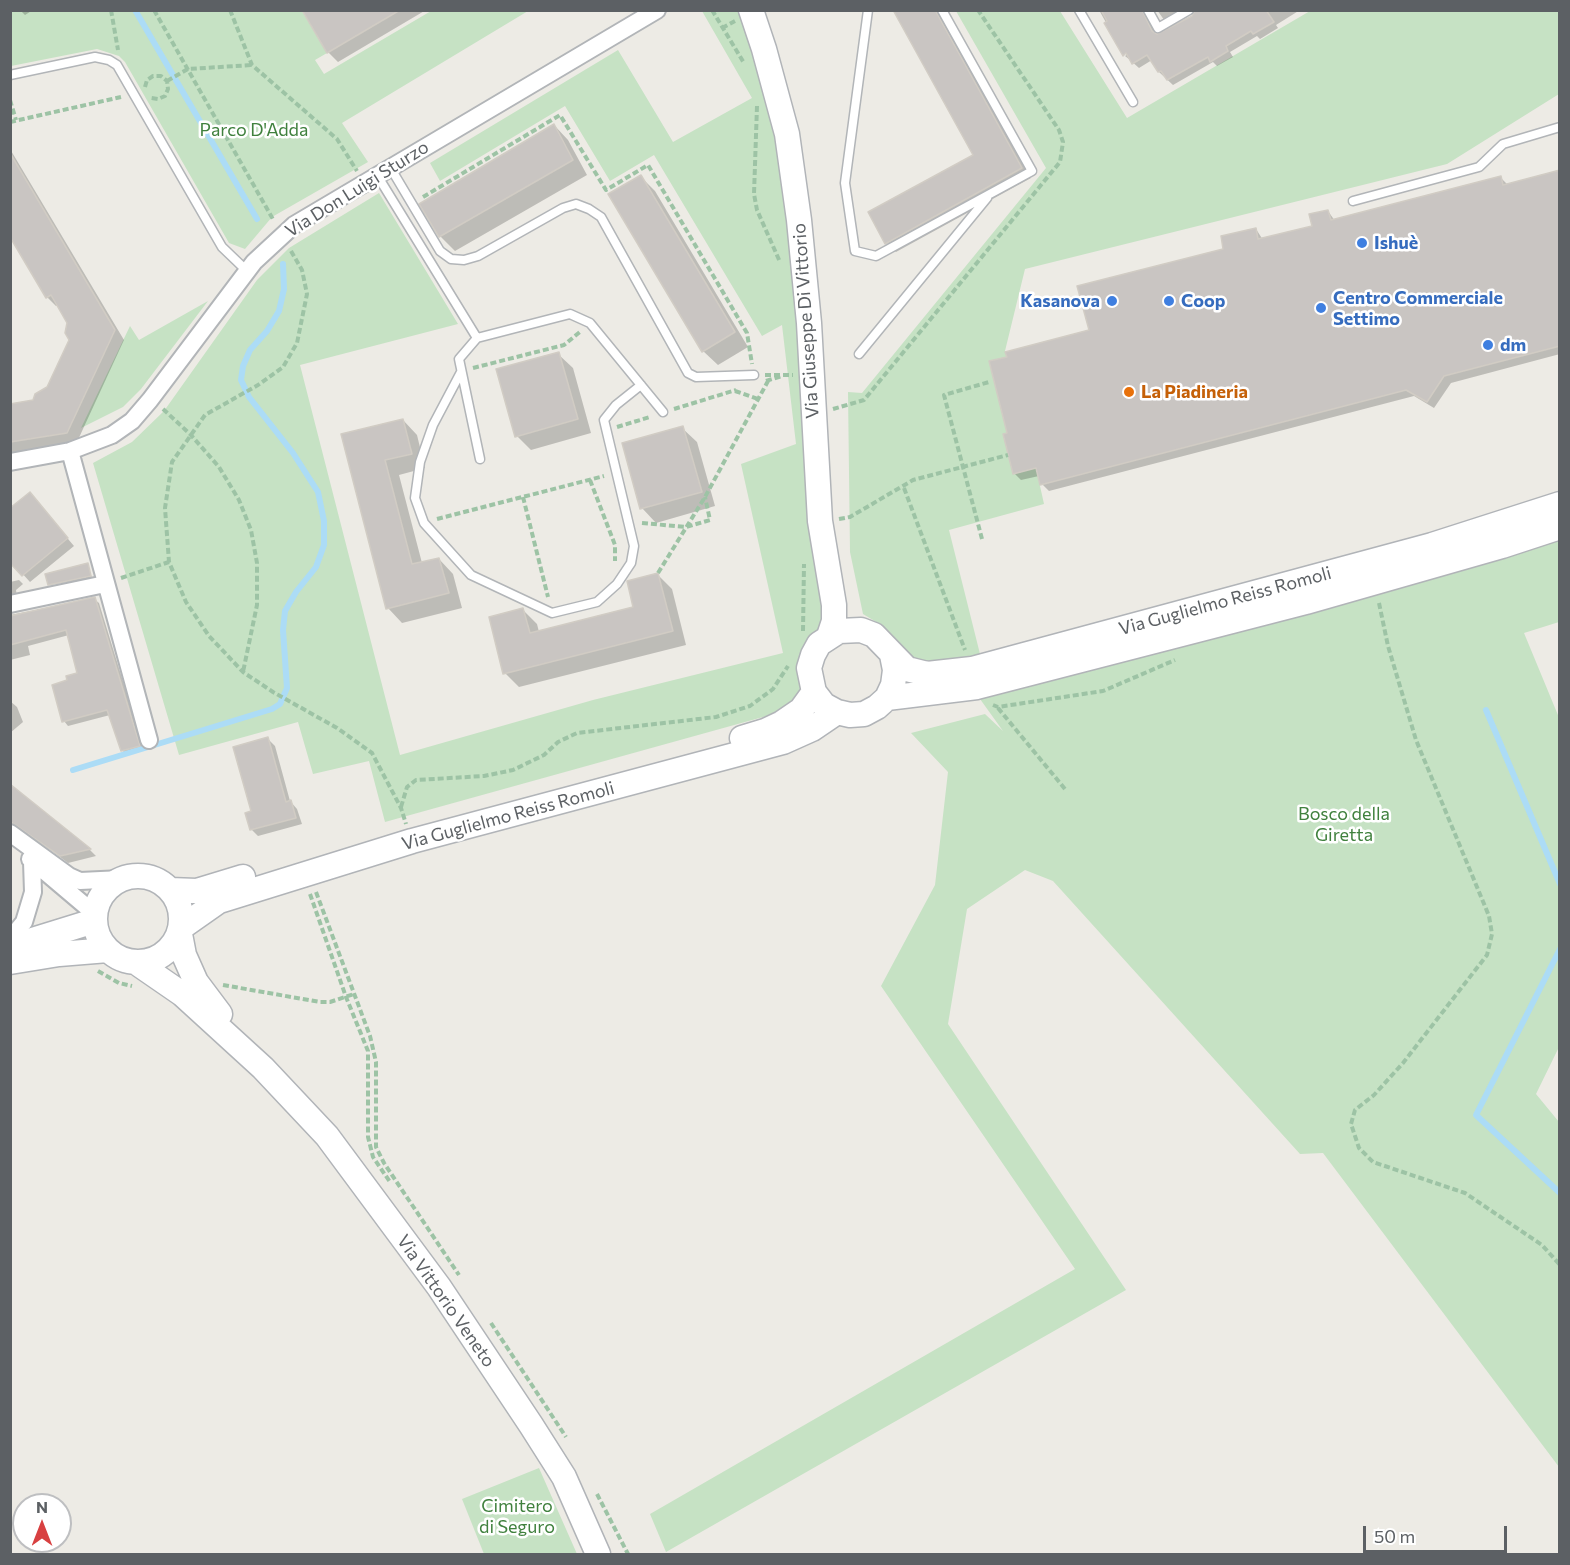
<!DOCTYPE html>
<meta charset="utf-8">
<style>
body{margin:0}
#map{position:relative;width:1570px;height:1565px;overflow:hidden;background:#edebe5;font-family:Commissioner,sans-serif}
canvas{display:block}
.frame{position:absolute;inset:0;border:12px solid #5c6064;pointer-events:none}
.north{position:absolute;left:12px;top:1493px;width:60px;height:60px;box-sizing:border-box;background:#fff;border:2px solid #bebfc1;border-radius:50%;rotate:0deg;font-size:16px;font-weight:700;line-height:24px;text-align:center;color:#5c6064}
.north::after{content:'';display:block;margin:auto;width:21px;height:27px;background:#d84041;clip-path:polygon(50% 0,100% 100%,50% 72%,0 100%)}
.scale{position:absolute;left:1363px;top:1526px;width:144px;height:27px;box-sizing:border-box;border:3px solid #5c6064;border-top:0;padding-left:8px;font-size:18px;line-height:21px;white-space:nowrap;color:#5c6064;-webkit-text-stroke:4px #fff;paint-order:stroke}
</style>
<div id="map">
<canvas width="1570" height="1565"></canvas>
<div class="frame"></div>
<div class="north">N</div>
<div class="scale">50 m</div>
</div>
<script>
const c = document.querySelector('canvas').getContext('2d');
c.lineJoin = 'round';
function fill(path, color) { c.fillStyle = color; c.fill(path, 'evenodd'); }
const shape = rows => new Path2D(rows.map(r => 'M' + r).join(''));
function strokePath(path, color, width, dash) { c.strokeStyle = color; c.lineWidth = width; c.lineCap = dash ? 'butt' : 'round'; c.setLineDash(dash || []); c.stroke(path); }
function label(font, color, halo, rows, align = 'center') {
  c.font = font + ' Commissioner,sans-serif'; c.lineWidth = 5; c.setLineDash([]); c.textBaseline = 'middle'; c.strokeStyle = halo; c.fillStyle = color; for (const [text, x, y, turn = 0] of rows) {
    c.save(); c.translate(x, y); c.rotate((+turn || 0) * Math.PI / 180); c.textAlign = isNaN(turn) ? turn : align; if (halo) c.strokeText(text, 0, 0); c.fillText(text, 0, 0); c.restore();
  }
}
fill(shape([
 [11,10,302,11,327,53,315,60,324,74,431,11,528,11,342,123,368,162,272,217,245,249,229,243,125,62,119,56,97,49,11,66],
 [702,11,740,11,776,120,798,284,813,520,823,626,802,691,781,712,385,822,369,761,313,774,298,722,179,755,93,463,132,442,164,411,257,280,289,248,379,193,458,324,300,365,400,755,593,700,783,653,741,464,796,444,782,325,762,336,654,155,610,181,565,106,440,181,430,163,618,50,673,142,752,98],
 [956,11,1060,11,1127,118,1310,11,1559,11,1559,94,1447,164,1025,269,1005,351,1007,357,989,362,1006,427,1025,428,1003,434,1013,474,1036,468,1044,504,949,530,981,658,915,665,899,651,883,626,863,614,850,552,848,392,862,393,1046,168],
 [208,301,141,389,123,407,81,428,130,326,139,340],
 [1559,535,1559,622,1524,633,1560,720,1559,1047,1536,1094,1559,1122,1559,1467,1323,1153,1300,1154,1053,881,1025,870,967,909,948,1024,1126,1290,666,1552,650,1514,1075,1269,881,986,935,885,948,772,911,733,985,714,1003,731,980,699,1329,605],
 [539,1468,577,1554,484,1554,462,1499]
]), '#c6e2c4');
fill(shape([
 [20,10,33,10,25,15],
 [303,10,426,10,338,62,328,52],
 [895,10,938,10,1031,178,896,252,887,243,975,155],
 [1099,10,1149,10,1146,16,1156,35,1196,15,1196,10,1300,10,1276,25,1278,28,1260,39,1257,36,1230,52,1233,57,1217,66,1213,62,1173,85,1159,72,1152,60,1139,68,1130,60,1125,56,1133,50,1123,53],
 [1157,10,1192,10,1167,24],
 [554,125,568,140,587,175,455,251,441,237,421,204],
 [10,149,124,340,77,442,10,453,10,405,34,401,48,388,70,340,69,323,59,305,56,306,47,297,10,234],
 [1560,171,1560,354,1451,383,1434,408,1414,396,1049,491,1042,484,1039,476,1021,480,1014,473,1009,434,1090,331,1256,229,1263,240,1313,227,1328,211,1335,221,1501,178,1508,185],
 [641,177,655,191,748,347,718,365,703,351],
 [558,354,573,368,591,433,531,450,517,436],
 [403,420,417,435,425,468,399,475,422,563,439,559,453,574,462,608,402,623,388,608,343,435],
 [682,428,697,442,715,506,656,523,642,508],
 [36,501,74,546,30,582,10,560],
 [88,565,92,578,49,585],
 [658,575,672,589,686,645,519,687,505,673,523,610,537,624,539,632,635,608],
 [19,580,23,584,16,590,17,597,10,599,10,582],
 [94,599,99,603,144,750,127,755,122,750,110,715,68,726,64,721,69,681,79,674,69,635,28,646,30,655,10,660,10,615],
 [10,701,17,707,23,722,10,733],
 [268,739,275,746,290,801,297,809,302,824,258,836,251,829],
 [19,792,90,850,96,856,68,863,10,819]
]), '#0003');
strokePath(shape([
 [135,10,257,219],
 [1486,710,1560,884],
 [73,770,272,709,280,704,287,688,283,630,285,611,296,592,316,567,324,545,324,521,318,492,293,453,249,397,241,380,243,366,250,350,267,331,279,311,284,289,283,264],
 [1560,949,1476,1115,1560,1193]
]), '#acdcf6', 6);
const building = shape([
 [302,10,400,10,327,53,302,10],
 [893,10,935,10,1022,168,885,244,868,212,973,155,893,10],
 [1101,10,1142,10,1152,31,1157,34,1192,16,1195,10,1266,10,1274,22,1253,34,1251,31,1226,46,1228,51,1210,62,1208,57,1167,80,1161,71,1158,72,1147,55,1132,64,1126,53,1123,56,1104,23,1107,21,1101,10],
 [554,124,573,160,439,237,419,204,554,124],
 [10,153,115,330,67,433,10,442,10,404,33,400,35,394,47,387,69,340,65,333,67,323,51,295,46,298,10,237,10,153],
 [1560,170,1560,346,1444,376,1427,402,1406,390,1040,485,1036,468,1013,474,1003,434,1007,433,989,361,1007,357,1005,352,1089,330,1077,286,1223,249,1221,236,1256,228,1258,239,1312,226,1309,214,1328,210,1331,220,1501,176,1503,185,1560,170],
 [641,175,735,332,702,352,608,194,641,175],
 [559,352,578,419,515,437,496,369,559,352],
 [403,419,412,454,385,460,412,564,439,558,449,593,386,609,341,434,403,419],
 [683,426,702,492,640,509,622,443,683,426],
 [30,492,68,538,22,576,10,563,10,508,30,492],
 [88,563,91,576,48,585,45,574,88,563],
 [658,573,673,631,503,674,489,617,523,608,530,633,633,607,627,581,658,573],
 [95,597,140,746,121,751,107,710,62,722,52,685,67,680,66,676,77,673,66,630,10,645,10,616,95,597],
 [268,737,286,802,291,800,296,818,250,830,245,813,251,811,233,747,268,737],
 [10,784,91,849,60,856,14,824,10,821,10,784]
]);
fill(building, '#c9c5c2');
strokePath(building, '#d1ccc4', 1.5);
const lane = shape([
 [868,10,845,183,855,251,876,256,1032,171,942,10],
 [1079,10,1133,102],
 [1148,10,1158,28,1189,10],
 [10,75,95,57,109,60,117,65,222,247,247,271],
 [390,167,440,251,451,259,464,260,478,256,563,208,576,204,589,209,601,217,688,373,696,377,754,375],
 [377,175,477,338],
 [1353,201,1479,167,1503,144,1560,127],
 [859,354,987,198],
 [461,372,433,425,420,462,415,498,424,523,471,575,552,613,597,602,617,584,631,563,634,546,604,420,616,405,641,385],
 [480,459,459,359,477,338,570,314,590,323,663,412]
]);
const street = shape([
 [70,451,149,740],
 [10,462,70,451,112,435,132,421,150,400,254,262,294,225,657,10],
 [10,604,105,584],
 [10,833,69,876,80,881,122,879],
 [30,859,95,914],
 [10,939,24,922,33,892,32,862]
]);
const secondary = shape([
 [751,10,764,49,787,134,799,220,809,323,820,521,834,605,834,621,829,636],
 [892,655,895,670,893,685,887,698,877,707,864,714,850,715,837,712,824,705,814,692,809,668,813,655,819,644,839,631,861,630,874,635,907,669,927,674,972,669,1432,545,1560,504],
 [887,698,977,687,1306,602,1502,546,1560,527],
 [742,738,765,731,782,723,801,710,814,692],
 '95 919a43 43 0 1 1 86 0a43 43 0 1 1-86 0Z',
 [170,890,197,891,243,877],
 [182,927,219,901,412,841,783,742,812,729,837,712],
 [180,934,184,955,196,982,220,1014],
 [10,947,94,921],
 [10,962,59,954,108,950],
 [137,963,182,994,263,1068,327,1136,439,1287,531,1425,564,1477,598,1554]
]);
strokePath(lane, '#b2b5b8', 11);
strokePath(street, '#b2b5b8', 20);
strokePath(secondary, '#b1b4b8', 27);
strokePath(shape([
 [111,10,118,50],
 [154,10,274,221],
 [230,10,252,65,337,139,357,171],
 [712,10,744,63],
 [722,28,735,21],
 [167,81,188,69,252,65],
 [145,87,147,80,153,76,161,76,167,81,168,89,165,96,158,99,151,98],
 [10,100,16,120],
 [757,106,754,194,757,210,780,262],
 [10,122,121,97],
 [423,197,560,115,606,190,648,165,747,333,752,364],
 [291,251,302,270,307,294,297,343,283,367,258,385,205,415,172,462,165,508,169,562,186,602,209,636,243,672,273,692,337,728,372,753,401,808,406,824],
 [473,368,564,345,581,331],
 [765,375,793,375],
 [766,381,782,376],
 [735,391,758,399],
 [163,409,190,434,219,467,239,500,251,530,257,563,257,605,243,672],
 [674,409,736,390],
 [833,409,864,400,1060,162,1063,142,1059,130,978,10],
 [617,427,650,417],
 [590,480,615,545,615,561],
 [904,488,965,650],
 [523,497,548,597],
 [437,519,604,476],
 [839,519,850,517,913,480,1008,455],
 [642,523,686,527,710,520,705,497],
 [982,539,944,395,989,382],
 [658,573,705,497,768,381],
 [121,578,169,562],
 [1379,603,1388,646,1416,740,1489,916,1492,934,1487,955,1403,1063,1374,1095,1355,1110,1351,1124,1359,1148,1373,1162,1465,1193,1542,1245,1560,1265],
 [803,631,804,564],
 [993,705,998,707,1103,691,1175,660],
 [998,708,1065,789],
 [401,807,407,787,416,780,484,776,513,770,544,755,558,742,577,733,716,717,750,706,773,689,788,666],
 [316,892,370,1036,376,1062,376,1147,384,1163,459,1275],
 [310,894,346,997,368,1051,368,1137,373,1157,390,1182],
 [98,971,119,983,132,986],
 [223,985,320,1002,330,1002,354,994],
 [491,1323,566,1437],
 [597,1494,628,1554]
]), '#9dc3a5', 4, [6, 3]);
strokePath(lane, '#fff', 8);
strokePath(street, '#fff', 16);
strokePath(secondary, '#fff', 24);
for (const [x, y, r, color] of [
 [1362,243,6,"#3f7fe0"],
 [1112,301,6,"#3f7fe0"],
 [1169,301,6,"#3f7fe0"],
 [1321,308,6,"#3f7fe0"],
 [1488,345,6,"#3f7fe0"],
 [1129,392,6,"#e8710a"]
]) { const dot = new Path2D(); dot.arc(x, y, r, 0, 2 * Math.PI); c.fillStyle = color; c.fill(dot); strokePath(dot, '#fff', 2); }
label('18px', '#40813e', '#fff', [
 ["Parco D'Adda",254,130],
 ["Bosco della",1344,814],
 ["Giretta",1344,835],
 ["Cimitero",517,1506],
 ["di Seguro",517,1527]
]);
label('18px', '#5c6064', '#fff', [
 ["Via Don Luigi Sturzo",357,189,-32],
 ["Via Giuseppe Di Vittorio",806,321,-94],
 ["Via Guglielmo Reiss Romoli",1225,601,-15],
 ["Via Guglielmo Reiss Romoli",508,816,-15],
 ["Via Vittorio Veneto",446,1301,55]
]);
label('bold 18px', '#366cbe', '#fff', [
 ["Ishuè",1374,243],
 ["Centro Commerciale",1333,298],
 ["Settimo",1333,319],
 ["Kasanova",1100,301,"right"],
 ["Coop",1181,301],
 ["dm",1500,345]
], 'left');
label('bold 18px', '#c56008', '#fff', [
 ["La Piadineria",1141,392]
], 'left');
</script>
